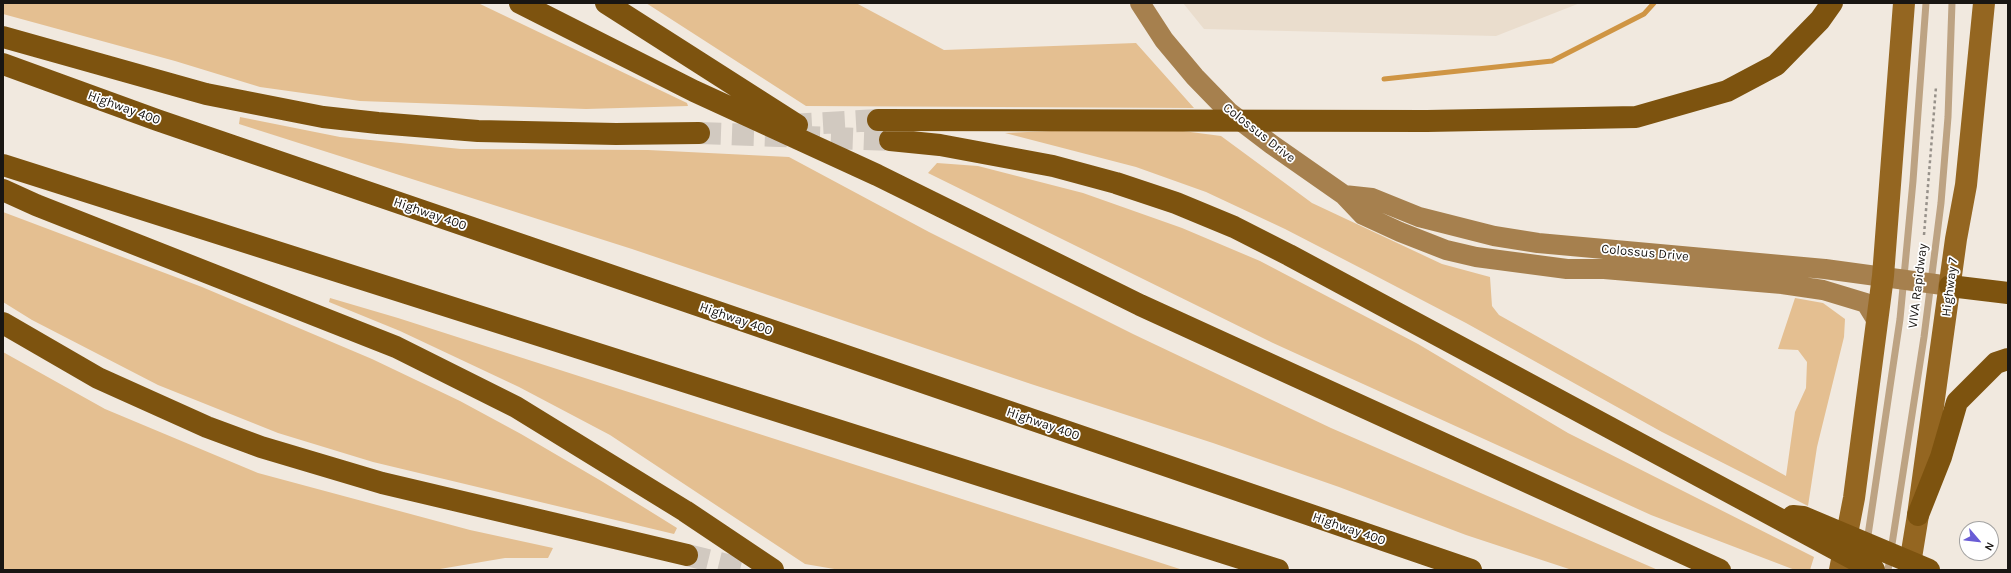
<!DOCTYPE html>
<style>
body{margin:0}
#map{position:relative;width:2011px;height:573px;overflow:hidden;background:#f1e9df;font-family:Karla,sans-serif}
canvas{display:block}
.frame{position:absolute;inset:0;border:4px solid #191613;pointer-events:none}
.north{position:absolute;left:1959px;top:521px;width:40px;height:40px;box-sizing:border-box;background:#fff;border:1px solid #a3a2a1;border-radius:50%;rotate:118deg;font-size:11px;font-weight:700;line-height:16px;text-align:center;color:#191613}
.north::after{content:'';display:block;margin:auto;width:14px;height:18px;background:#695cd5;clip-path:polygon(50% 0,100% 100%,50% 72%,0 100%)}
</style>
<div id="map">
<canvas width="2011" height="573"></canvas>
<div class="frame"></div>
<div class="north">N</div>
</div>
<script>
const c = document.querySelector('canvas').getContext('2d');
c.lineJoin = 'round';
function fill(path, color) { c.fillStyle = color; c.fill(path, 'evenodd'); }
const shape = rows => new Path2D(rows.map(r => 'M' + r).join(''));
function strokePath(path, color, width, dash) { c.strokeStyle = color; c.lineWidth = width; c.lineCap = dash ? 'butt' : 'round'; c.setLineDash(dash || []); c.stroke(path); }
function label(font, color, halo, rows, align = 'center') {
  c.font = font + ' Karla,sans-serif'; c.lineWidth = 3.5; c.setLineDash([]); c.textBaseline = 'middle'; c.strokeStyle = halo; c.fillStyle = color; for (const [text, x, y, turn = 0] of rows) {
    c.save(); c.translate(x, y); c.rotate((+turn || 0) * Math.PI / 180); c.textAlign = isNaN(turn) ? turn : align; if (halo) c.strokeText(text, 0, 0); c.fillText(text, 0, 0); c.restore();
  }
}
fill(shape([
 [1183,3,1580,3,1496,36,1204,29]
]), '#eaddcd');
fill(shape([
 [3,3,478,3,687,103,688,106,586,109,360,101,260,87,175,61,3,14],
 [646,3,856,3,944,50,1136,43,1194,108,806,106],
 [240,117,340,137,461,149,648,150,789,157,929,232,1133,334,1331,428,1658,570,1572,570,1466,535,1339,487,1213,443,1031,384,632,249,239,124],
 [1050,131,1183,131,1221,136,1312,203,1442,264,1490,277,1492,306,1499,315,1786,476,1795,412,1806,388,1807,362,1798,350,1778,349,1795,298,1823,303,1845,319,1844,337,1817,447,1808,506,1662,432,1466,323,1374,275,1285,229,1206,192,1136,167,1005,133],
 [937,163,978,166,1083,193,1182,228,1260,261,1418,344,1568,433,1814,557,1810,570,1795,570,1651,515,1273,343,928,173],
 [3,212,202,287,372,359,460,401,521,434,603,482,677,528,674,534,373,462,278,433,158,385,32,320,3,302],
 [330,298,398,318,1183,570,840,570,805,564,610,435,519,387,400,331,329,302],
 [3,352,105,409,258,473,470,530,553,548,548,558,505,558,434,570,3,570]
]), '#e4bf91');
strokePath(shape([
 [1384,79,1552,61,1644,14,1654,3]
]), '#cf9544', 5);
strokePath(shape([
 [790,125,878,120],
 [699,133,890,140],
 [687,555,748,570]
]), '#d1c9c0', 22, [22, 11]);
strokePath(shape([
 [1924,235,1936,87]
]), '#97918a', 2.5, [3, 3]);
strokePath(shape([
 [1867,542,1900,319,1913,181,1926,3],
 [1888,570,1924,337,1941,203,1948,117,1952,3]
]), '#bda383', 7);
strokePath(shape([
 [1140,3,1164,40,1195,77,1229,112,1271,144,1344,195,1363,215,1400,232,1446,250,1476,257,1567,269,1604,269,1782,284,1823,290,1866,303,1877,321],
 [1344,195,1372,198,1419,217,1494,236,1538,243,1825,269,1950,286]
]), '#a6804e', 20);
strokePath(shape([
 [1840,570,1854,498,1883,276,1904,3],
 [1909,570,1918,515,1956,239,1966,185,1984,3]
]), '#946621', 22);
strokePath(shape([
 [520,3,694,91,877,175,1140,305,1720,570],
 [606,3,797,125],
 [3,37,206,94,323,117,378,123,478,131,616,134,699,133],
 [3,64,157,120,1471,570],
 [878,120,1427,121,1636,117,1727,91,1776,65,1820,20,1832,3],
 [890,140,940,145,1053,166,1116,183,1176,203,1234,227,1289,255,1874,570],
 [3,165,1278,570],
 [3,190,36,205,396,347,516,407,685,511,773,570],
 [1950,286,2008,293],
 [3,323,98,378,207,427,261,447,382,483,687,555],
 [1918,515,1941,457,1957,402,1996,363,2008,359],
 [1793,516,1803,517,1929,570]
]), '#7d530f', 22);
label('13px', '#191613', '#fff', [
 ["Highway 400",124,108,20],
 ["Colossus Drive",1259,133,38],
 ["Highway 400",430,214,19],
 ["Colossus Drive",1645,253,5],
 ["VIVA Rapidway",1918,286,-83],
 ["Highway 7",1950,287,-83],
 ["Highway 400",736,319,19],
 ["Highway 400",1043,424,19],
 ["Highway 400",1349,529,19]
]);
</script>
